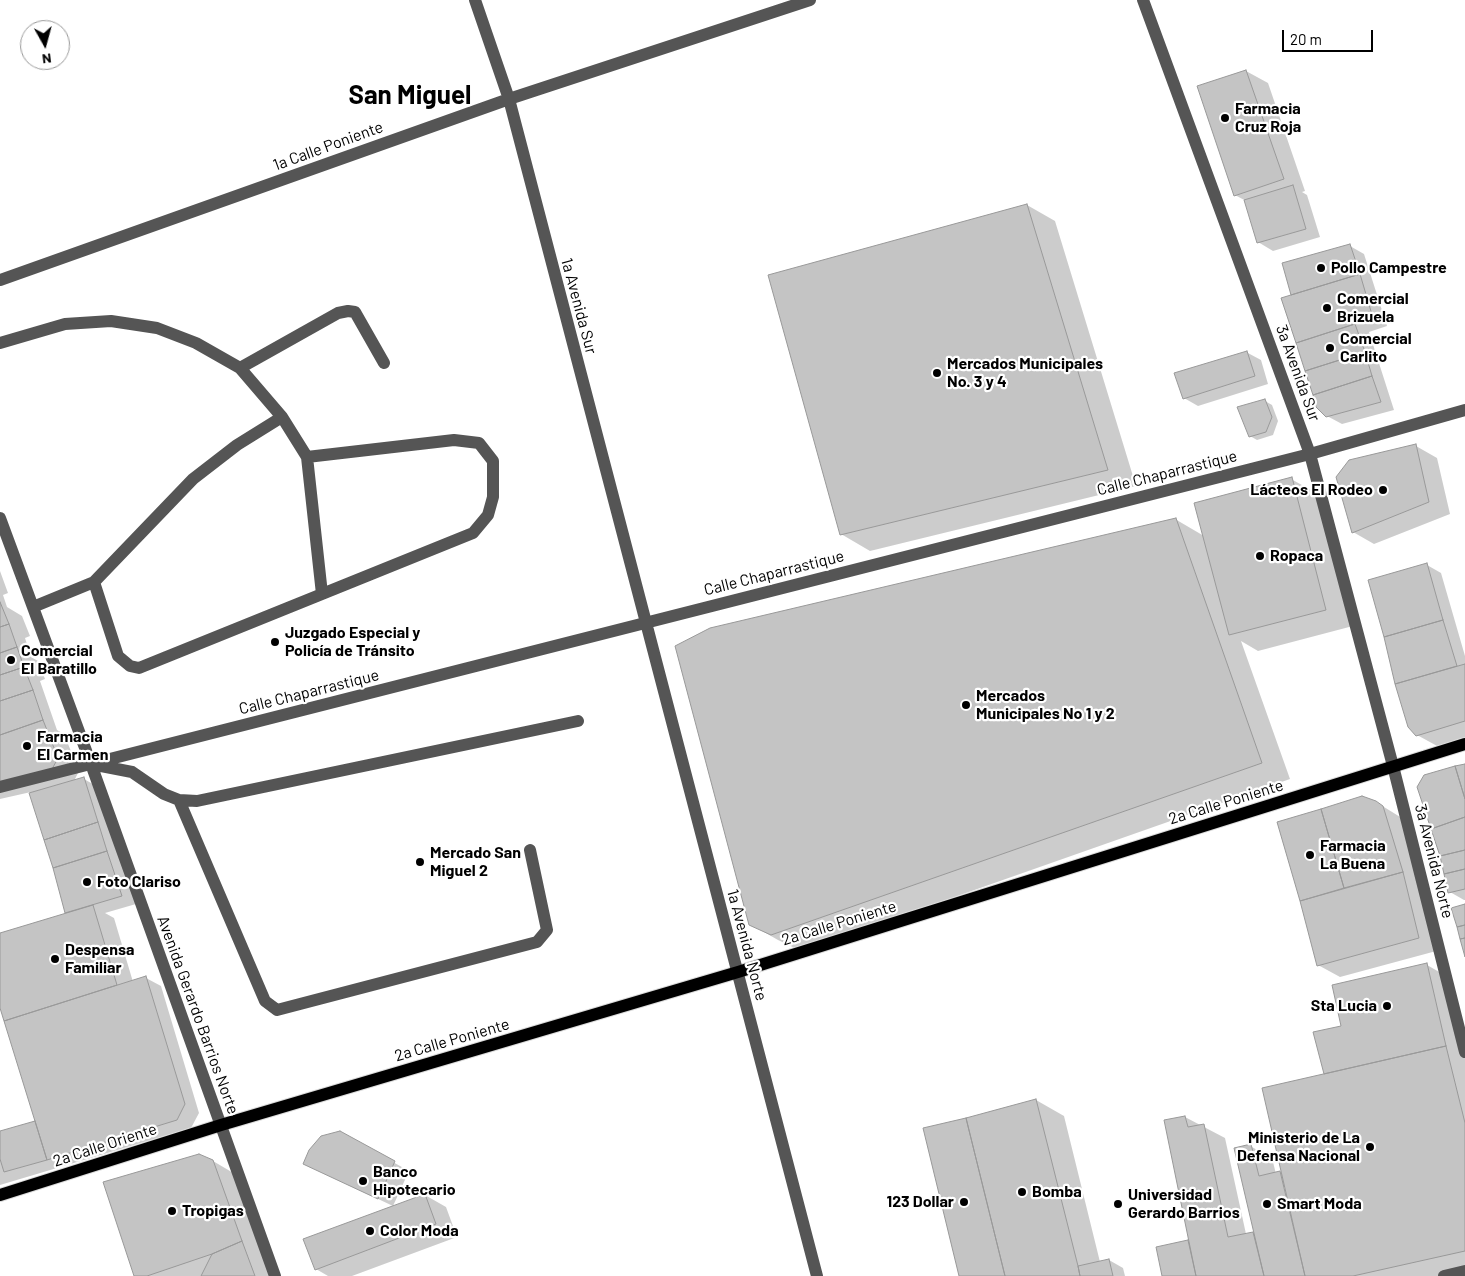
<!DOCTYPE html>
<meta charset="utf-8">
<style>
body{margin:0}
#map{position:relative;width:1465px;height:1276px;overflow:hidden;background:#fff;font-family:Barlow,sans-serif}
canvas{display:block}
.north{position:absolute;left:20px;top:20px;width:50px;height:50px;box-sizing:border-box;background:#fff;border:1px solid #999;border-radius:50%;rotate:173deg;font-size:14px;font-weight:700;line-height:20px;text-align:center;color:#000}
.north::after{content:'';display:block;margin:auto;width:18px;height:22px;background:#000;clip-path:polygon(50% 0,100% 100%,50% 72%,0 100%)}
.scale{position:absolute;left:1282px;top:30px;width:91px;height:22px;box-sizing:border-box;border:2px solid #000;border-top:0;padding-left:6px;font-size:15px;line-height:18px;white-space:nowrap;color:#000;-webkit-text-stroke:4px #fff;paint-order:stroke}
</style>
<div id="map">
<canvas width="1465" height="1276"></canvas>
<div class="north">N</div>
<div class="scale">20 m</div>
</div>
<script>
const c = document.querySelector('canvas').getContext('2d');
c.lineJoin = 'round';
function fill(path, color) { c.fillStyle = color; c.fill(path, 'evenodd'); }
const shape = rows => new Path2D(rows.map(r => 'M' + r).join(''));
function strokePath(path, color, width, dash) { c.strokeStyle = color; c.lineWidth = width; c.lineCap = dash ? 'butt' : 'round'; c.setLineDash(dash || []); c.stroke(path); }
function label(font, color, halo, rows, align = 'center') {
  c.font = font + ' Barlow,sans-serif'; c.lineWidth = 4.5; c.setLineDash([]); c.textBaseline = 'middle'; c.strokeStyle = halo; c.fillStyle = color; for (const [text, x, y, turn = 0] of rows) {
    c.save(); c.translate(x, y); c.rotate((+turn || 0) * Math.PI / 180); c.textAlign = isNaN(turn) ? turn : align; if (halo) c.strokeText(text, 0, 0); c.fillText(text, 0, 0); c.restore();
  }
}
fill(shape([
 [1246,71,1268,83,1305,191,1302,192,1307,195,1320,237,1273,251,1258,242,1246,201,1235,195],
 [1027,205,1055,221,1136,486,870,551,841,534],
 [1350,246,1364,254,1387,326,1369,332,1394,410,1342,424,1327,416,1318,407,1282,299,1292,296],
 [1246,352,1261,360,1268,384,1198,406,1184,398],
 [1265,401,1272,405,1278,421,1273,435,1257,440,1250,436],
 [1416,446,1437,458,1450,514,1374,544,1353,532],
 [1291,479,1320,495,1353,626,1258,651,1241,641,1290,779,801,951,778,940,750,924,1175,519,1204,536],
 [1427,565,1441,573,1465,656,1465,739,1439,747,1417,735,1409,727,1396,683],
 [0,571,8,593,3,595,7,607,22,616,30,636,25,638,31,657,38,661,45,679,40,681,57,730,64,734,79,771,74,781,84,779,98,787,136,904,105,913,114,918,133,982,146,978,161,986,199,1113,191,1128,0,1185,0,1132,36,1121,0,1004,0,935,68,914,66,912,31,792,0,799],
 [1465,765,1465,900,1464,900,1450,892],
 [1376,802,1405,820,1440,950,1340,977,1318,965,1301,901],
 [1427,965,1448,977,1465,1051,1465,1273,1450,1276,1306,1276,1285,1187,1283,1187,1304,1276,1163,1276,1188,1241,1190,1242,1185,1117,1225,1138,1246,1234,1255,1233,1250,1146,1272,1158,1276,1174,1280,1172,1283,1174,1328,1074,1342,1027],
 [1036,1100,1064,1116,1100,1262,1109,1260,1123,1268,1125,1276,960,1276],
 [339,1132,409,1171,393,1206,304,1164],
 [213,1161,235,1174,272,1276,135,1276],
 [425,1195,446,1207,457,1237,352,1276,328,1276,316,1269]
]), '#0003');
const building = shape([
 [1246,70,1284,179,1234,196,1197,86,1246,70],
 [1293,185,1306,229,1257,243,1244,200,1293,185],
 [1027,204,1108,470,840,535,768,275,1027,204],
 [1350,244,1360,274,1291,295,1282,263,1350,244],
 [1360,274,1373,318,1296,343,1281,298,1360,274],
 [1355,324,1365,352,1305,371,1296,343,1355,324],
 [1247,351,1255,376,1183,399,1174,373,1247,351],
 [1365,352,1372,376,1313,395,1305,371,1365,352],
 [1372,376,1381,402,1326,417,1316,407,1313,395,1372,376],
 [1265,399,1272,417,1266,432,1249,437,1237,407,1265,399],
 [1416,444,1429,502,1352,533,1336,477,1349,460,1416,444],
 [1292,477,1326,610,1229,635,1194,503,1292,477],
 [1176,518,1262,763,771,935,749,925,675,646,710,628,1176,518],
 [1427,563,1443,620,1384,637,1368,580,1427,563],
 [0,602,9,624,0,627,0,602],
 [1443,620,1457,666,1395,684,1384,637,1443,620],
 [9,624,17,647,0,653,0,627,9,624],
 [17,647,24,667,0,675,0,653,17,647],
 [1465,664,1465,721,1416,736,1408,727,1395,684,1465,664],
 [24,667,33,690,0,701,0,675,24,667],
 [33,690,43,720,0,735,0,701,33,690],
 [43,720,58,758,51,771,0,783,0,735,43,720],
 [1465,764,1465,799,1455,766,1465,764],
 [1455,766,1465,799,1465,817,1431,829,1417,787,1424,775,1455,766],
 [84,777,98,822,44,840,29,793,84,777],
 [1362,796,1376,801,1383,806,1403,872,1344,888,1321,809,1362,796],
 [1321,809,1344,888,1300,901,1277,822,1321,809],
 [1465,817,1465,850,1440,856,1431,829,1465,817],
 [98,822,107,851,53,868,44,840,98,822],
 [1465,850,1465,869,1444,874,1440,856,1465,850],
 [107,851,122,896,65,913,53,868,107,851],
 [1465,869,1465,889,1448,893,1444,874,1465,869],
 [1403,872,1419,938,1317,966,1300,901,1403,872],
 [1465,904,1465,925,1457,927,1451,908,1465,904],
 [93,905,117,985,4,1021,0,1008,0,933,93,905],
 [1465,925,1465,938,1460,939,1457,927,1465,925],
 [1465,938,1465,957,1460,939,1465,938],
 [1427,963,1446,1046,1324,1074,1313,1032,1341,1026,1332,985,1427,963],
 [146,976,185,1104,177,1120,47,1160,4,1021,146,976],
 [1446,1046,1465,1123,1465,1251,1353,1276,1305,1276,1262,1088,1446,1046],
 [1036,1099,1078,1266,1080,1276,1005,1276,966,1118,1036,1099],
 [1185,1116,1188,1127,1204,1124,1228,1237,1253,1232,1264,1276,1196,1276,1164,1120,1185,1116],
 [966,1118,1005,1276,959,1276,923,1128,966,1118],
 [35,1121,47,1160,4,1172,0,1159,0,1131,35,1121],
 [340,1131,395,1161,378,1199,303,1164,309,1150,321,1136,340,1131],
 [1251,1144,1259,1176,1280,1171,1305,1276,1264,1276,1234,1148,1251,1144],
 [199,1154,213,1160,242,1241,212,1254,147,1276,134,1276,103,1182,199,1154],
 [425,1194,436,1224,315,1270,303,1239,425,1194],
 [1188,1240,1196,1276,1162,1276,1156,1247,1188,1240],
 [242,1241,255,1276,201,1276,212,1254,242,1241],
 [1109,1259,1113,1276,1080,1276,1078,1266,1109,1259]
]);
fill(building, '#c4c4c4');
strokePath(building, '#999', 1);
const major = shape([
 [0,1195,221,1125,738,972,1465,744]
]);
strokePath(major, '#dbdbdb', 14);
strokePath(shape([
 [475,0,509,99,817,1276],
 [1143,0,1310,454,1393,766,1465,1052],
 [0,280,509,99,810,0],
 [0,343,65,324,111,321,157,328,196,343,240,368,282,417,307,457,322,594],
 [240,368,338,313,348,311,355,312,384,363],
 [0,518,91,764,275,1276],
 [94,582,118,656,130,666,139,668,473,533,488,515,493,497,493,461,479,443,454,440,307,457],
 [33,607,94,582,193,479,237,445,282,417],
 [96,765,132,772,164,794,179,800,197,801,578,721],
 [0,787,1310,454,1465,410],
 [179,800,265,1001,277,1010,537,942,547,930,530,850],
 [1444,1276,1465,1271]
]), '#555', 12);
strokePath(major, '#000', 12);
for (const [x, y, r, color] of [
 [1225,118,5,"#000"],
 [1321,268,5,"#000"],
 [1327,308,5,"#000"],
 [1330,348,5,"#000"],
 [937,373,5,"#000"],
 [1383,490,5,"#000"],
 [1260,556,5,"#000"],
 [275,642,5,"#000"],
 [11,660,5,"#000"],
 [966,705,5,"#000"],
 [27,746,5,"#000"],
 [1310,855,5,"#000"],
 [420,862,5,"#000"],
 [87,882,5,"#000"],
 [55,959,5,"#000"],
 [1387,1006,5,"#000"],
 [1370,1147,5,"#000"],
 [363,1181,5,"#000"],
 [1022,1192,5,"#000"],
 [964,1202,5,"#000"],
 [1118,1204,5,"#000"],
 [1267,1204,5,"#000"],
 [172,1211,5,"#000"],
 [370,1231,5,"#000"]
]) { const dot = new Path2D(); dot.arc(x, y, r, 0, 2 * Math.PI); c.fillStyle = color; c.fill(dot); strokePath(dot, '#fff', 2); }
label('bold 16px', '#000', '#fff', [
 ["Farmacia",1235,109],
 ["Cruz Roja",1235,127],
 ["Pollo Campestre",1331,268],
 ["Comercial",1337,299],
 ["Brizuela",1337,317],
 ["Comercial",1340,339],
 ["Carlito",1340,357],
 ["Mercados Municipales",947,364],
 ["No. 3 y 4",947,382],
 ["Lácteos El Rodeo",1373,490,"right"],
 ["Ropaca",1270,556],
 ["Juzgado Especial y",285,633],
 ["Policía de Tránsito",285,651],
 ["Comercial",21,651],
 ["El Baratillo",21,669],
 ["Mercados",976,696],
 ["Municipales No 1 y 2",976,714],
 ["Farmacia",37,737],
 ["El Carmen",37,755],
 ["Farmacia",1320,846],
 ["La Buena",1320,864],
 ["Mercado San",430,853],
 ["Miguel 2",430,871],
 ["Foto Clariso",97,882],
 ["Despensa",65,950],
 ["Familiar",65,968],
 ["Sta Lucia",1377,1006,"right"],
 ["Ministerio de La",1360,1138,"right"],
 ["Defensa Nacional",1360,1156,"right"],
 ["Banco",373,1172],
 ["Hipotecario",373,1190],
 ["Bomba",1032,1192],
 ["Universidad",1128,1195],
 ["Gerardo Barrios",1128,1213],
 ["123 Dollar",954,1202,"right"],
 ["Smart Moda",1277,1204],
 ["Tropigas",182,1211],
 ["Color Moda",380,1231]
], 'left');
label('16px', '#000', '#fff', [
 ["1a Calle Poniente",328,146,-20],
 ["1a Avenida Sur",579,306,75],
 ["3a Avenida Sur",1298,373,70],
 ["Calle Chaparrastique",1167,473,-14],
 ["Calle Chaparrastique",774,573,-14],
 ["Calle Chaparrastique",309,692,-14],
 ["2a Calle Poniente",1226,802,-17],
 ["3a Avenida Norte",1434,861,76],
 ["2a Calle Poniente",839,923,-17],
 ["1a Avenida Norte",747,945,75],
 ["Avenida Gerardo Barrios Norte",198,1015,70],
 ["2a Calle Poniente",452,1040,-16],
 ["2a Calle Oriente",105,1145,-18]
]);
label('bold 26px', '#000', '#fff', [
 ["San Miguel",410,95]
]);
</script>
